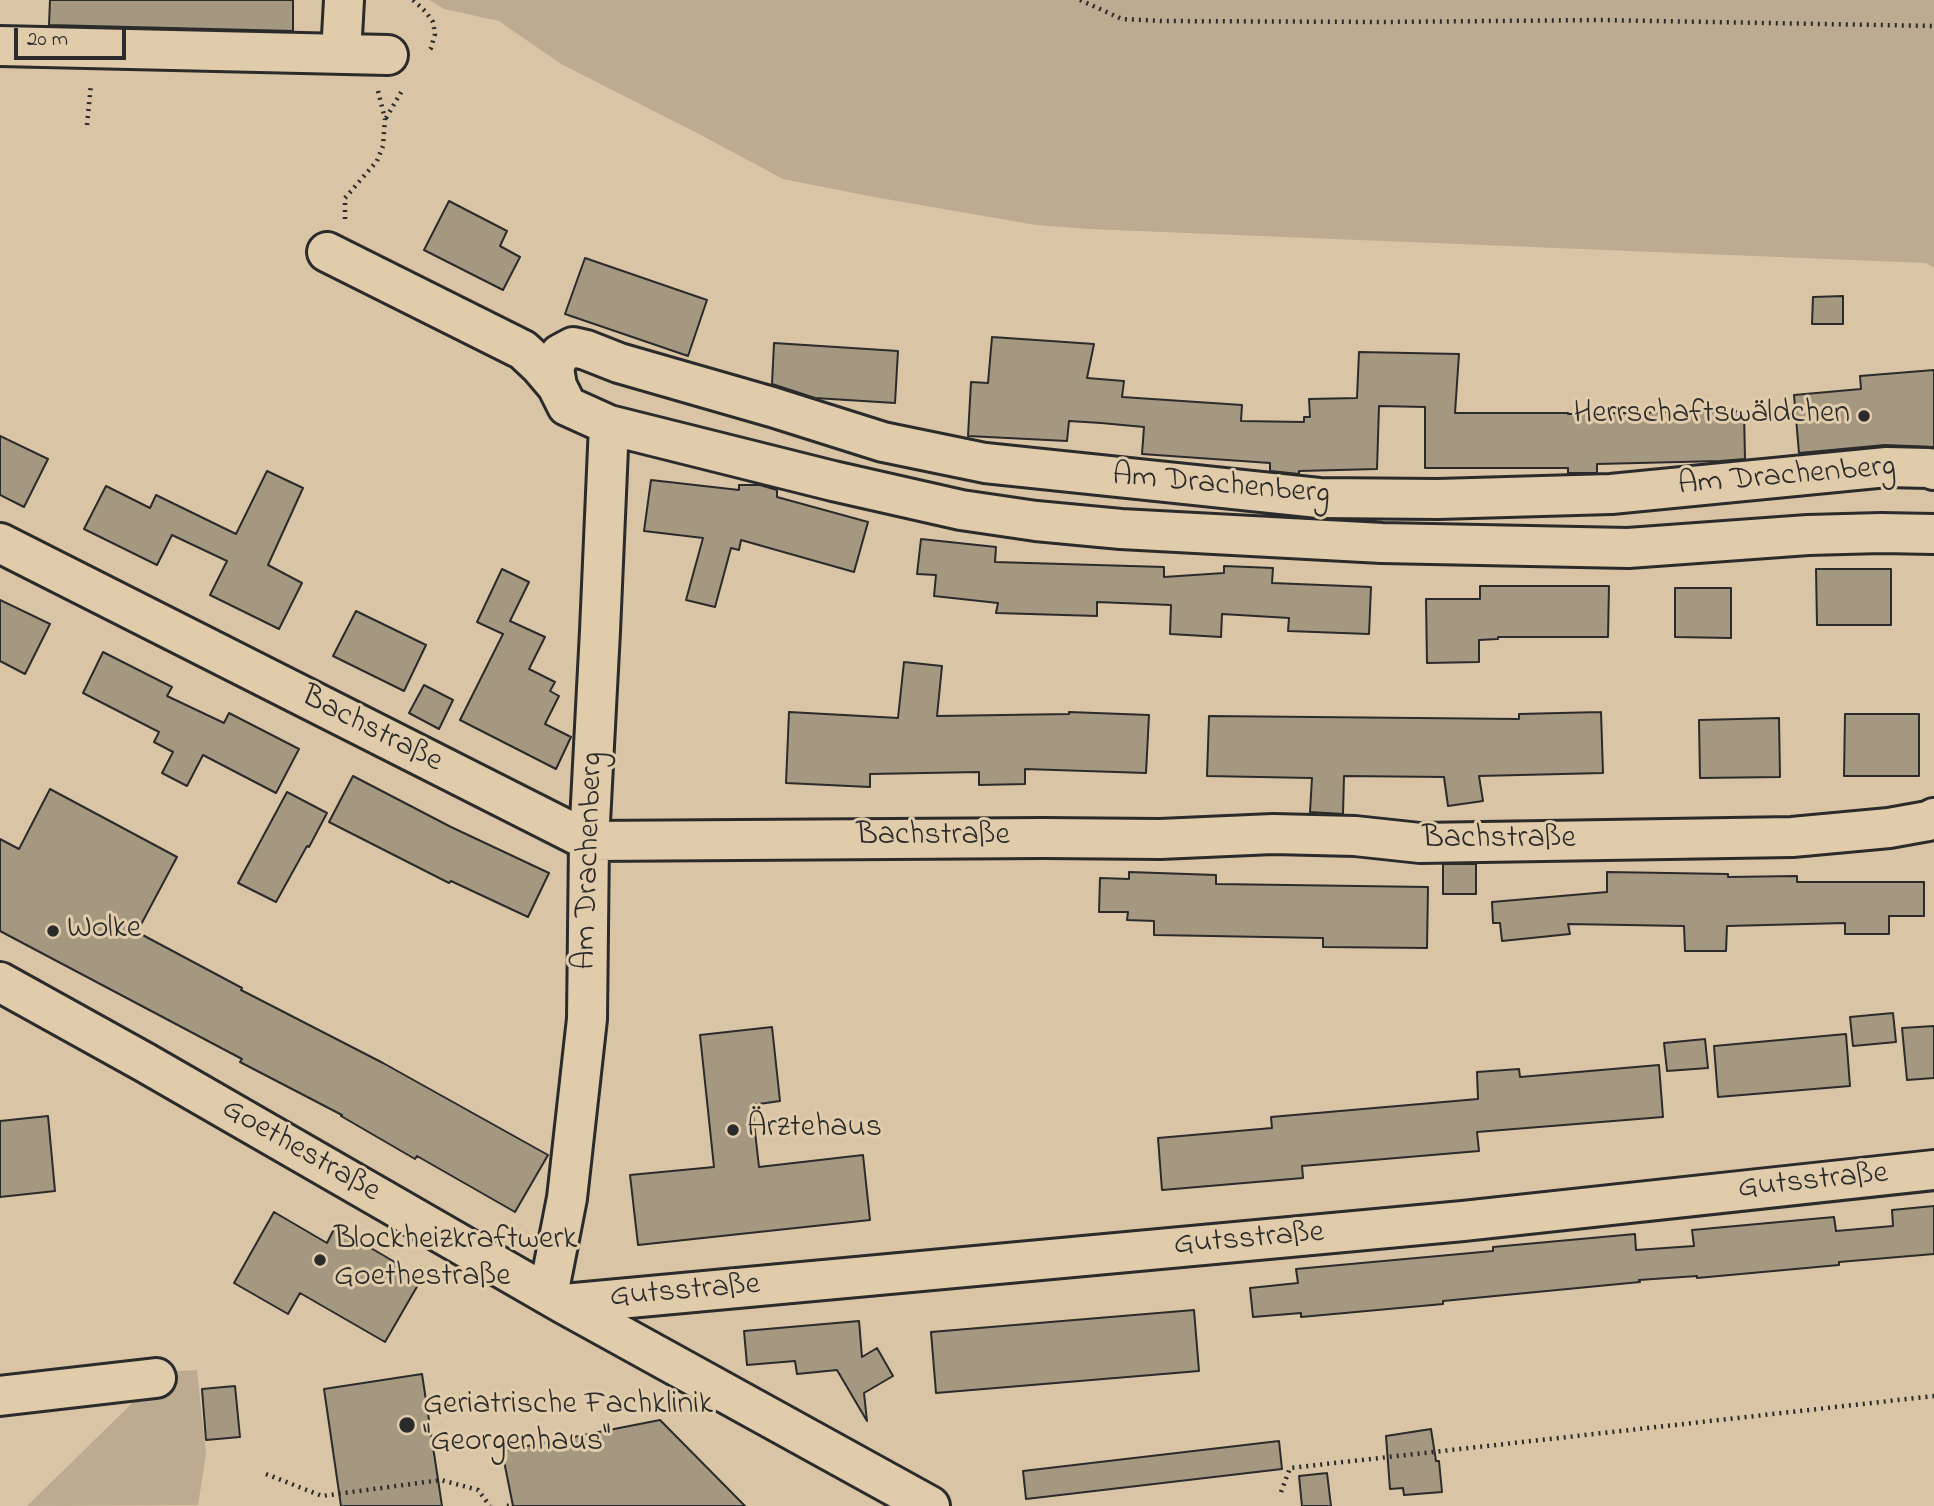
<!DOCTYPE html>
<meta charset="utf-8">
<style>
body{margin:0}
#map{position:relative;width:1934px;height:1506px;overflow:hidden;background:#d9c5a5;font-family:"Indie Flower",sans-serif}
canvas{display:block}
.scale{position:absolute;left:14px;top:28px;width:112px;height:32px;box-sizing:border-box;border:4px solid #2b2b2b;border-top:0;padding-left:9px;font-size:21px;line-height:24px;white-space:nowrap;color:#2b2b2b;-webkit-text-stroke:5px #e0cbaa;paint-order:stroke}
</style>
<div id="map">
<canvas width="1934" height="1506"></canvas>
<div class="scale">20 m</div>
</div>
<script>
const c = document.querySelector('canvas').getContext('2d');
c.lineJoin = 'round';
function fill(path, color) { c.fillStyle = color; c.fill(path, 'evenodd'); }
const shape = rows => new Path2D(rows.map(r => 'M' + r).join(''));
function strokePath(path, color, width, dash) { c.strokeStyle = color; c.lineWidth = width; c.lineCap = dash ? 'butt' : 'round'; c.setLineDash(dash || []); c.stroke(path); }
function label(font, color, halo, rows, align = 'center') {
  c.font = font + ' "Indie Flower",sans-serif'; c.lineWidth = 6; c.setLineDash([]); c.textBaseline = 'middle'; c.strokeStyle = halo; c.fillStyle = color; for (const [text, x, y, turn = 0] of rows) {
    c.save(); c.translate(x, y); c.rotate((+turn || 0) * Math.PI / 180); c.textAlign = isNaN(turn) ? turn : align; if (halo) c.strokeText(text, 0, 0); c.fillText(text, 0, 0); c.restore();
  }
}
fill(shape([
 [429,0,1934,0,1934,268,1926,263,1089,229,1036,225,874,197,783,179,697,133,561,64,499,21,444,9],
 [197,1370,206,1454,198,1505,27,1506,164,1372]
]), '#bcab91');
const building = shape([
 [50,0,293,0,293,31,49,25,50,0],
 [449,201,507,231,500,246,520,257,503,290,424,250,449,201],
 [585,258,707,300,688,356,565,314,585,258],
 [1843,296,1843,324,1812,324,1813,297,1843,296],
 [992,337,1094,344,1087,378,1124,381,1122,397,1242,405,1241,421,1304,422,1304,417,1310,417,1309,399,1357,398,1359,352,1459,354,1455,413,1568,413,1568,414,1744,411,1745,459,1720,461,1597,464,1597,473,1568,473,1568,468,1425,468,1425,407,1379,406,1377,469,1299,471,1299,474,1270,471,1270,463,1142,454,1144,427,1101,423,1069,421,1067,441,968,436,971,382,988,383,992,337],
 [774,343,898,351,895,403,815,398,772,384,774,343],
 [1934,370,1934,447,1885,445,1799,453,1794,395,1861,389,1860,376,1934,370],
 [0,436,48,459,24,507,0,495,0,436],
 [267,471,303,488,268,565,302,583,279,629,210,595,227,561,172,535,157,565,84,529,106,486,150,508,156,495,236,534,267,471],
 [651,480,739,490,739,485,760,485,777,490,777,497,868,522,854,572,741,540,739,550,731,548,715,607,686,600,703,538,644,531,651,480],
 [921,539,996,547,995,562,1164,567,1164,577,1224,573,1224,566,1273,568,1272,583,1371,587,1369,634,1288,631,1289,618,1222,614,1221,637,1170,634,1171,605,1097,602,1097,616,996,613,998,603,934,596,936,575,917,574,921,539],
 [502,569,529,582,510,621,545,637,529,669,555,682,550,691,559,696,545,724,571,737,556,769,460,720,503,634,477,622,502,569],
 [1816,569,1891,569,1891,625,1817,625,1816,569],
 [1480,586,1609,586,1608,637,1498,637,1498,639,1479,640,1479,662,1427,663,1426,599,1480,599,1480,586],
 [1675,588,1731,588,1731,638,1675,637,1675,588],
 [0,600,50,624,25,674,0,661,0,600],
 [356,611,426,645,404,691,333,656,356,611],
 [103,652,172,687,167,696,224,723,229,713,299,749,276,793,203,755,187,786,162,773,173,752,154,742,159,732,83,693,103,652],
 [904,662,942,666,937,716,1069,714,1069,712,1149,715,1146,773,1025,769,1025,784,979,785,979,772,870,774,870,787,786,783,789,712,898,718,904,662],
 [424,685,453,700,439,729,409,713,424,685],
 [1601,712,1603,773,1479,776,1483,801,1448,806,1444,777,1344,776,1343,814,1310,812,1312,778,1207,776,1209,716,1519,719,1519,714,1601,712],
 [1845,714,1919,714,1919,776,1844,776,1845,714],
 [1779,718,1780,777,1700,778,1699,720,1779,718],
 [353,776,451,827,549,873,528,917,451,881,449,883,329,822,353,776],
 [50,789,177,857,137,932,242,988,241,990,383,1063,548,1155,515,1212,417,1156,415,1159,341,1116,342,1115,240,1062,242,1059,0,931,0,839,19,849,50,789],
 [287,792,327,813,309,847,307,846,276,902,238,883,287,792],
 [1443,864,1476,864,1476,894,1443,894,1443,864],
 [1129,872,1216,875,1216,884,1428,887,1427,948,1323,947,1323,938,1154,935,1154,921,1127,920,1128,912,1099,912,1100,878,1129,879,1129,872],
 [1607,872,1728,874,1728,877,1797,876,1797,882,1924,882,1924,916,1889,916,1889,934,1845,934,1845,923,1727,926,1726,951,1685,951,1684,926,1568,924,1570,934,1502,941,1500,923,1493,923,1492,902,1607,892,1607,872],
 [1893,1013,1896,1042,1853,1046,1850,1017,1893,1013],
 [1934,1026,1934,1078,1907,1080,1902,1028,1934,1026],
 [772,1027,780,1101,752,1105,759,1167,863,1155,870,1220,638,1245,630,1175,714,1167,700,1035,772,1027],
 [1846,1034,1850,1086,1718,1097,1714,1046,1846,1034],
 [1705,1039,1708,1068,1667,1071,1664,1043,1705,1039],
 [1659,1065,1663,1117,1477,1132,1479,1151,1302,1166,1303,1178,1162,1190,1158,1138,1272,1128,1271,1117,1478,1099,1477,1072,1519,1069,1520,1077,1659,1065],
 [48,1116,55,1191,0,1197,0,1121,48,1116],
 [1934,1206,1934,1254,1839,1262,1839,1265,1697,1278,1697,1276,1639,1280,1640,1282,1443,1301,1443,1304,1301,1317,1301,1313,1253,1317,1250,1288,1298,1283,1296,1269,1493,1251,1493,1247,1635,1234,1636,1250,1694,1246,1692,1230,1834,1217,1836,1231,1893,1226,1892,1210,1934,1206],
 [274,1212,327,1243,335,1227,422,1278,385,1342,300,1293,288,1314,234,1283,274,1212],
 [1194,1310,1199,1371,936,1393,931,1332,1194,1310],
 [859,1321,862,1357,877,1348,893,1376,864,1393,867,1421,837,1370,797,1374,795,1361,747,1365,744,1331,859,1321],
 [422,1374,442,1506,341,1506,324,1389,422,1374],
 [235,1386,240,1437,206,1440,202,1389,235,1386],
 [660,1420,745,1506,513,1506,502,1451,660,1420],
 [1431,1429,1436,1461,1439,1461,1442,1492,1404,1495,1403,1488,1390,1489,1386,1436,1431,1429],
 [1279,1441,1282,1469,1026,1499,1023,1471,1279,1441],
 [1327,1473,1331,1506,1302,1506,1299,1476,1327,1473]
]);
fill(building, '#a59881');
strokePath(building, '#2b2b2b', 2);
const minor = shape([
 [0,46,388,55],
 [341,54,344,0],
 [327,252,523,350,540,366,557,386,567,406,609,425],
 [557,386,554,368,560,354,573,347,586,350,619,363,772,407,883,442,985,463,1319,498,1438,499,1611,494,1887,467,1929,468,1934,470],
 [0,543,589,841,1043,838,1160,839,1273,834,1355,836,1420,843,1792,837,1889,828,1928,821,1934,818],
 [0,982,144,1062,564,1304,930,1506],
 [548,1295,567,1198,587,1019,589,841,600,631,609,425,833,481,961,510,1036,521,1121,529,1382,543,1628,548,1808,535,1881,533,1934,534],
 [564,1304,1463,1221,1934,1170],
 [0,1396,156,1378]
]);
strokePath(minor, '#2b2b2b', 44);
strokePath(shape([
 [413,0,426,12,433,22,435,34,431,48,427,53],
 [1080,0,1122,19,1162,21,1383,22,1601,20,1934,26],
 [386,118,403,89],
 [87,125,91,84],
 [345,219,345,198,377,161,383,146,385,119,378,91],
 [266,1474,322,1496,441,1480,478,1490,490,1506],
 [1281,1492,1290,1468,1934,1396],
 [507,1506,513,1505]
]), '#2b2b2b', 4.5, [2, 5]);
strokePath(minor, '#e0cbaa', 38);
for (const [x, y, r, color] of [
 [1864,416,7,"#2b2b2b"],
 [53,931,7,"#2b2b2b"],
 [733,1130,7,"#2b2b2b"],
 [320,1260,7,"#2b2b2b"],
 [407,1425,9,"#2b2b2b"]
]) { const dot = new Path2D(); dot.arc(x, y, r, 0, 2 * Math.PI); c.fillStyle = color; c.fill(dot); strokePath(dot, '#e0cbaa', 2.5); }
label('32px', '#2b2b2b', '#e0cbaa', [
 ["Herrschaftswäldchen",1850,416,"right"],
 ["Wolke",67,931],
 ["Ärztehaus",747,1130],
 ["Blockheizkraftwerk",334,1242],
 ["Goethestraße",334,1279],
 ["Geriatrische Fachklinik",423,1407],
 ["\"Georgenhaus\"",423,1444]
], 'left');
label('32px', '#2b2b2b', '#e0cbaa', [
 ["Am Drachenberg",1787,478,-5],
 ["Am Drachenberg",1221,487,5],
 ["Bachstraße",371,731,27],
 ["Bachstraße",933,838],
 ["Bachstraße",1499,841],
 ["Am Drachenberg",591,861,-88],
 ["Goethestraße",300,1152,30],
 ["Gutsstraße",1813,1183,-6],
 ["Gutsstraße",1249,1241,-5],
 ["Gutsstraße",685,1293,-5]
]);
</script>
